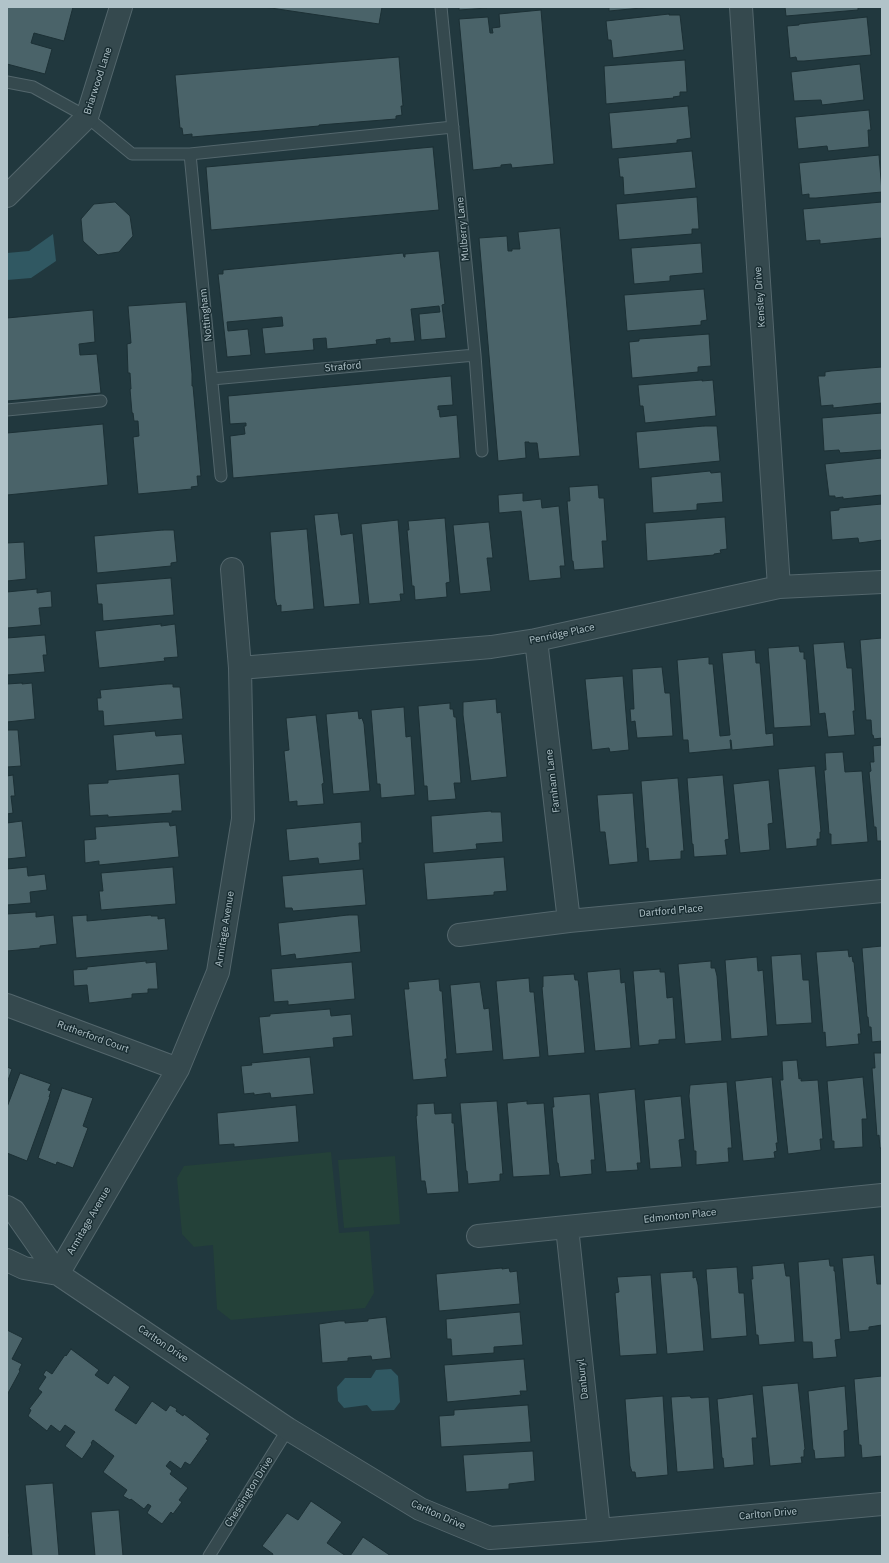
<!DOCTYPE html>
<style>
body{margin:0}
#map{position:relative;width:889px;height:1563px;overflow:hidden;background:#21383e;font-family:"IBM Plex Sans",sans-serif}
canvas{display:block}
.frame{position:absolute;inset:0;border:8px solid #b1c3c9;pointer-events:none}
</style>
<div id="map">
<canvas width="889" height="1563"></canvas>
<div class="frame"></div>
</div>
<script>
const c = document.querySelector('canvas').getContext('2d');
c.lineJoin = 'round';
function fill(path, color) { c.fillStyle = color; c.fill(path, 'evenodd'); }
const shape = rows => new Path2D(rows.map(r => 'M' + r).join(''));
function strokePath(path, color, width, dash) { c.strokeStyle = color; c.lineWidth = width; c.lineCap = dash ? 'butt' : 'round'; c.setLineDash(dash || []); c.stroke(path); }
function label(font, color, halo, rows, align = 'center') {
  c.font = font + ' "IBM Plex Sans",sans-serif'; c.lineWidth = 3; c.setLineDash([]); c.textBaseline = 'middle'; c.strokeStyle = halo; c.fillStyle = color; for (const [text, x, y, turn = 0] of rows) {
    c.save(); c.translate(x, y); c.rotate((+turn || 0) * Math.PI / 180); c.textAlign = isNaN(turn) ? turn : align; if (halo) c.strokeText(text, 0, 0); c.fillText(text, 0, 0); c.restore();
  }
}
fill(shape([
 [331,1152,339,1233,369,1231,374,1293,365,1308,231,1320,217,1309,213,1245,194,1247,182,1234,177,1178,184,1166],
 [395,1156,400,1224,344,1228,338,1160]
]), '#244139');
fill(shape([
 [53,234,56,261,31,278,7,280,7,253,29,251],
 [391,1369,398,1376,400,1402,394,1410,372,1411,367,1405,344,1408,338,1401,337,1387,345,1378,371,1378,376,1370]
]), '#305862');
const building = shape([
 [7,7,73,7,64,41,34,33,31,43,52,49,45,74,7,64,7,7],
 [264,7,382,7,379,24,264,7],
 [459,7,487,7,487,8,459,10,459,7],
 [609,7,652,7,609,11,609,7],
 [785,7,858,7,858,10,786,16,785,7],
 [541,10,554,164,512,168,511,164,501,165,501,167,473,170,459,19,488,17,490,33,493,33,492,28,500,27,499,14,541,10],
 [669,14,669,15,680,15,684,50,613,58,611,40,608,40,606,21,669,14],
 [867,17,871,55,804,61,797,61,796,57,790,58,787,26,799,25,799,24,867,17],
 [399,57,403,106,401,106,402,115,396,116,396,119,319,125,319,126,192,137,192,134,183,135,182,128,180,128,175,75,399,57],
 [685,60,687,92,680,92,680,96,673,97,674,98,606,104,604,66,685,60],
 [860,64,864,100,822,105,821,100,794,101,791,72,860,64],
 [688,106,691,138,677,140,677,143,612,149,609,113,688,106],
 [869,110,871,130,868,130,869,147,828,151,827,146,798,149,795,117,869,110],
 [433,147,439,210,211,230,206,167,433,147],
 [692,151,696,188,624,195,623,177,620,177,618,158,692,151],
 [879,155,882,192,816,198,809,198,809,194,802,195,799,163,879,155],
 [697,197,699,229,692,229,692,234,619,240,616,204,697,197],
 [115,202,130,216,133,236,119,252,98,255,83,241,81,219,94,204,115,202],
 [882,202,882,238,820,244,820,240,806,241,803,209,882,202],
 [560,228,580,456,539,459,537,443,529,443,529,442,525,442,526,458,498,461,479,238,507,236,508,251,512,251,512,249,520,249,518,232,560,228],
 [701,243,703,273,670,276,670,281,634,284,631,248,701,243],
 [439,251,445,304,442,305,446,338,421,340,419,314,440,312,439,306,411,309,415,341,390,343,390,338,376,340,377,344,327,349,326,338,313,339,314,350,265,354,262,328,283,326,282,317,227,322,228,331,248,329,251,355,227,357,218,274,223,274,223,270,403,253,404,257,405,257,405,254,439,251],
 [704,289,707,320,701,321,701,325,627,331,624,295,704,289],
 [186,302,192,374,192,386,193,386,201,476,197,476,198,486,191,487,192,489,138,494,133,437,139,436,138,421,134,421,133,413,132,413,130,389,131,389,130,373,128,373,127,344,131,343,128,306,186,302],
 [93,310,95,342,79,344,80,355,97,354,101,393,7,401,7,318,93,310],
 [709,334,711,366,698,367,698,372,632,378,629,342,639,341,639,339,709,334],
 [882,367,882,403,833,408,833,405,821,406,818,376,825,376,825,372,831,371,882,367],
 [451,376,453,405,438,406,438,410,439,409,440,417,457,415,460,458,233,478,230,436,245,434,244,426,246,426,246,423,230,424,228,396,451,376],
 [702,380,702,381,713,380,716,416,645,423,643,406,640,406,638,385,702,380],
 [882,413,882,450,840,453,839,450,824,451,822,418,882,413],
 [103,424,108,485,7,495,7,433,103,424],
 [704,426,717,426,720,461,639,469,636,432,704,426],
 [882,458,882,495,843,499,843,497,835,498,835,496,829,496,825,464,882,458],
 [710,471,711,473,721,472,723,502,697,504,697,510,653,513,651,477,710,471],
 [598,485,599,498,604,498,607,541,602,541,604,568,574,570,573,561,572,561,567,501,570,501,569,487,598,485],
 [523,493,523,501,541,499,542,508,559,506,565,566,560,566,561,578,529,581,521,511,499,513,498,495,523,493],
 [882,504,882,540,859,543,858,538,832,540,830,511,839,510,839,508,882,504],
 [338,513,341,535,353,533,360,604,324,607,314,515,338,513],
 [725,517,727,549,720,550,721,553,714,554,714,555,647,561,645,523,725,517],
 [445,518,450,582,446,583,447,597,415,600,414,586,412,586,407,530,409,530,408,521,445,518],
 [398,520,404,594,400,594,401,601,369,604,361,524,398,520],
 [489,522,493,558,487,558,491,591,460,594,453,525,489,522],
 [307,529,314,609,281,612,281,605,277,606,275,599,270,532,307,529],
 [163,530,174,530,177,562,171,563,171,566,97,573,94,536,163,530],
 [24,542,26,579,7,581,7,543,24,542],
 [171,578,174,615,103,621,102,604,98,604,96,584,171,578],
 [37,589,37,593,51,591,52,607,39,608,41,625,7,628,7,592,37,589],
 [161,624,161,626,175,624,178,657,164,658,165,661,99,668,95,631,161,624],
 [45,635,47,655,43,655,45,672,7,675,7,638,45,635],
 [882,638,882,738,874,739,873,735,872,735,871,720,866,720,860,640,882,638],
 [844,642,847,668,852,668,855,711,853,711,855,735,828,737,825,713,819,714,813,644,844,642],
 [799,646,800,652,804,652,804,659,806,659,811,726,774,728,768,648,799,646],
 [755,650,756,663,760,663,766,734,773,733,774,746,732,750,731,740,730,740,731,749,689,753,688,740,683,740,677,660,709,657,709,664,713,664,720,736,730,735,722,653,755,650],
 [662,667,665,693,670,693,673,736,637,738,635,721,631,722,630,709,634,709,632,669,662,667],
 [623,676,629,750,610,752,609,748,592,750,585,679,623,676],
 [22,683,22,684,32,683,35,719,7,722,7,684,22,683],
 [166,684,173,684,173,687,180,687,183,719,104,726,103,711,98,711,97,698,101,698,100,690,166,684],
 [496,699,497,713,501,712,507,777,471,781,463,715,463,702,496,699],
 [450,703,450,709,453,709,454,717,456,717,461,783,454,783,456,799,428,801,427,786,424,786,418,706,450,703],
 [404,707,406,737,411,736,415,795,381,798,380,784,377,784,371,710,404,707],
 [358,711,359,719,362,718,364,724,370,791,333,794,326,714,358,711],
 [316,715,324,783,322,784,324,804,297,806,297,801,289,802,284,751,289,750,286,718,316,715],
 [7,730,18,730,21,766,7,767,7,730],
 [155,731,156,736,182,734,185,764,116,771,113,735,155,731],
 [882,745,882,841,877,841,876,827,874,827,869,772,871,771,870,762,874,762,873,746,882,745],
 [843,752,845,772,862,771,868,842,831,845,831,834,829,834,824,770,826,770,825,753,843,752],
 [815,766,821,832,820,832,820,839,817,839,817,846,786,849,778,769,815,766],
 [179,774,182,811,172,811,172,813,108,817,108,815,90,816,88,784,108,783,108,780,179,774],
 [13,775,15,796,11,796,13,813,7,814,7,776,13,775],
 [723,775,729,839,725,840,727,855,694,857,693,844,692,844,687,778,723,775],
 [678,778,684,851,681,851,681,859,649,861,648,848,646,849,641,781,678,778],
 [769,780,773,823,768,824,770,850,740,853,733,784,769,780],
 [633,793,638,862,609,865,605,832,600,832,597,795,633,793],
 [491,811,491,812,501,812,503,842,476,844,477,849,433,853,431,816,491,811],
 [22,821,26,857,7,859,7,823,22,821],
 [162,822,169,822,170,826,176,825,179,857,99,865,99,861,85,863,84,840,96,839,95,827,162,822],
 [361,822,362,843,359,843,360,860,319,864,318,858,289,861,286,829,361,822],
 [504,857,507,891,494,892,494,895,427,900,424,863,504,857],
 [27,867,28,876,45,874,47,890,30,892,31,903,7,905,7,869,27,867],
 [173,867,176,904,101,910,99,891,103,891,101,873,173,867],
 [363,869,366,905,293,911,292,908,285,908,282,876,363,869],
 [36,912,36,917,54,915,57,944,40,946,40,948,7,951,7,914,36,912],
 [87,915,87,921,151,915,151,916,158,916,158,919,165,918,168,950,76,958,72,916,87,915],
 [348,915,358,915,361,952,296,959,295,954,281,956,278,923,348,915],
 [882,946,882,1041,872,1042,871,1027,869,1027,868,1017,867,1017,862,948,882,946],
 [848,950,849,957,852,956,853,962,854,962,861,1034,858,1034,859,1044,826,1047,825,1032,823,1033,816,952,848,950],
 [801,954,803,980,809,980,812,1023,776,1025,771,956,801,954],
 [757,957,758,971,763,970,768,1036,731,1039,725,960,757,957],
 [146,961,146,963,156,962,158,989,148,989,148,993,132,994,132,998,89,1003,87,985,74,986,73,970,87,969,87,967,146,961],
 [711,961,711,968,715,968,717,976,722,1041,685,1044,678,964,711,961],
 [352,962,355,999,288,1005,288,1001,274,1002,271,969,352,962],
 [620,969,621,983,625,982,631,1048,595,1051,587,972,620,969],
 [660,969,660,972,665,972,667,998,673,997,676,1039,659,1040,659,1044,639,1046,633,971,660,969],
 [574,974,575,980,578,980,579,987,585,1053,548,1056,542,987,543,987,543,976,574,974],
 [529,978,530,992,534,992,540,1057,503,1060,496,981,529,978],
 [439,979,440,991,442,991,447,1059,445,1059,447,1077,413,1080,404,989,409,989,408,982,439,979],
 [480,982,484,1009,489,1008,493,1051,456,1054,450,985,480,982],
 [330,1009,331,1016,351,1014,353,1036,333,1038,334,1047,263,1054,259,1017,270,1016,270,1014,330,1009],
 [874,1053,882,1053,882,1148,880,1148,879,1135,877,1136,872,1068,875,1068,874,1053],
 [310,1057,314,1094,271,1098,270,1093,254,1095,254,1093,244,1094,241,1066,252,1065,251,1063,310,1057],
 [797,1060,799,1079,801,1078,801,1081,818,1080,823,1139,820,1139,821,1150,788,1154,780,1080,783,1080,782,1061,797,1060],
 [7,1067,12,1069,7,1083,7,1067],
 [20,1073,51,1084,48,1090,51,1091,49,1097,50,1097,27,1161,7,1153,7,1107,20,1073],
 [772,1077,778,1143,776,1143,777,1151,774,1152,775,1158,743,1161,735,1081,772,1077],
 [863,1077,867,1119,862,1119,863,1147,834,1149,834,1141,832,1141,827,1081,863,1077],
 [727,1082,732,1148,728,1148,729,1162,696,1165,696,1151,694,1151,689,1096,690,1085,727,1082],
 [62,1088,93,1098,83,1126,88,1128,73,1168,57,1162,56,1165,38,1158,62,1088],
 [635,1089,641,1163,637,1163,638,1170,606,1172,598,1093,635,1089],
 [590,1094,595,1160,591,1160,592,1174,560,1177,558,1163,557,1163,552,1107,554,1107,553,1097,590,1094],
 [681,1096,685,1139,679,1140,682,1167,650,1169,644,1100,681,1096],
 [497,1101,503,1174,500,1174,500,1181,468,1184,467,1171,466,1171,460,1103,497,1101],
 [527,1101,527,1104,544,1103,550,1175,513,1177,507,1103,527,1101],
 [434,1103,435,1114,452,1113,452,1123,454,1123,459,1192,427,1194,425,1181,421,1181,416,1116,417,1116,417,1104,434,1103],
 [296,1105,299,1142,234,1147,234,1144,219,1145,217,1113,296,1105],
 [874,1255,877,1284,882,1284,882,1325,869,1327,869,1330,849,1332,842,1258,874,1255],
 [829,1259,830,1266,834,1266,834,1271,835,1271,841,1339,835,1340,837,1357,813,1359,812,1342,803,1342,798,1262,829,1259],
 [784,1263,786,1276,790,1276,795,1342,759,1345,758,1335,756,1335,751,1279,753,1279,752,1266,784,1263],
 [737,1267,739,1293,744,1293,747,1336,711,1339,706,1269,737,1267],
 [502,1268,502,1269,509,1268,510,1272,517,1271,520,1304,439,1311,436,1274,502,1268],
 [693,1271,693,1278,696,1277,698,1285,704,1351,667,1354,660,1273,693,1271],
 [651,1275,657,1354,620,1356,615,1293,619,1292,617,1277,651,1275],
 [520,1312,523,1345,494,1347,494,1353,452,1356,451,1339,447,1339,446,1319,520,1312],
 [386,1317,391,1358,372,1360,371,1356,348,1358,348,1361,322,1363,319,1324,339,1321,345,1321,345,1323,368,1321,368,1319,386,1317],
 [7,1330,23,1338,12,1359,22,1364,19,1370,20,1371,7,1395,7,1330],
 [71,1349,99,1370,95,1375,108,1384,114,1375,130,1387,115,1410,136,1424,152,1401,166,1411,170,1405,177,1409,176,1411,183,1416,184,1414,210,1434,206,1439,208,1440,190,1465,185,1462,181,1469,170,1461,166,1466,172,1471,170,1474,188,1488,179,1500,182,1502,173,1514,171,1512,162,1524,147,1513,151,1506,148,1504,144,1509,131,1499,130,1500,123,1496,127,1490,103,1472,114,1456,93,1440,91,1443,92,1444,82,1459,65,1446,75,1432,65,1425,60,1432,51,1425,47,1431,28,1416,31,1410,29,1409,42,1392,38,1389,46,1377,43,1375,46,1370,52,1374,65,1355,66,1356,71,1349],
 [524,1359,527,1391,520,1391,521,1395,447,1402,444,1365,524,1359],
 [882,1376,882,1456,862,1458,861,1445,859,1445,854,1379,882,1376],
 [798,1383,805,1449,804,1450,804,1457,801,1457,802,1463,770,1466,762,1386,798,1383],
 [845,1386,848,1430,844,1431,845,1457,815,1459,814,1450,813,1450,808,1391,845,1386],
 [753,1394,757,1438,752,1438,754,1465,724,1468,723,1458,722,1458,717,1399,753,1394],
 [663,1396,668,1475,636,1478,635,1472,632,1472,630,1466,625,1399,663,1396],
 [690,1396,691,1398,709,1397,714,1469,677,1472,671,1397,690,1396],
 [528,1405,531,1442,441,1447,439,1416,454,1415,454,1410,528,1405],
 [533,1451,535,1481,509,1484,509,1489,466,1492,463,1455,533,1451],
 [53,1483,59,1556,32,1556,25,1485,53,1483],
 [311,1501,342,1522,327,1543,346,1556,272,1556,273,1554,262,1546,287,1513,298,1520,311,1501],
 [119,1510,123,1556,95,1556,91,1512,119,1510],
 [7,1514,9,1537,7,1537,7,1514],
 [363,1537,391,1556,350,1556,363,1537]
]);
fill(building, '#4a6369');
strokePath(building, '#1c3035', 1);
const lane = shape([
 [441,7,475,355,482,451],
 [7,82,33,87,87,117,132,154,190,154,453,127],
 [190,154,221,476],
 [212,379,475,355],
 [7,410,101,401],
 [209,1556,288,1429]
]);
const street = shape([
 [741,7,779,587],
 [7,196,87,117,121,7],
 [536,640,569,921],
 [240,668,491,647,536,640,779,587,882,582],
 [459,935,569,921,882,891],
 [7,1005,178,1069],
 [7,1207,14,1211,58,1274,288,1429,420,1509,490,1538,599,1530,882,1504],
 [567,1227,599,1530],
 [478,1236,882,1195],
 [7,1260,24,1268,58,1274],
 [58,1274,178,1069,218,972,243,819,240,668,232,569]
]);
strokePath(lane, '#53666c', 13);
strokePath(street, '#53666c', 24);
strokePath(lane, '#35494e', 11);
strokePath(street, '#35494e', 22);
label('10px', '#b1c3c9', '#1a2e33', [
 ["Briarwood Lane",98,81,-72],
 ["Mulberry Lane",463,229,-95],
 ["Kensley Drive",760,297,-94],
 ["Nottingham",206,315,-96],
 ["Straford",343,367,-5],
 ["Penridge Place",562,634,-12],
 ["Farnham Lane",553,781,-97],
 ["Dartford Place",671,911,-5],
 ["Armitage Avenue",225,929,-81],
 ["Rutherford Court",93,1037,20],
 ["Edmonton Place",680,1216,-6],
 ["Armitage Avenue",89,1221,-60],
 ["Carlton Drive",163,1344,34],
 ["Danburyl",583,1379,-96],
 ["Chessington Drive",249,1492,-58],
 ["Carlton Drive",768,1514,-5],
 ["Carlton Drive",438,1515,24]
]);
</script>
